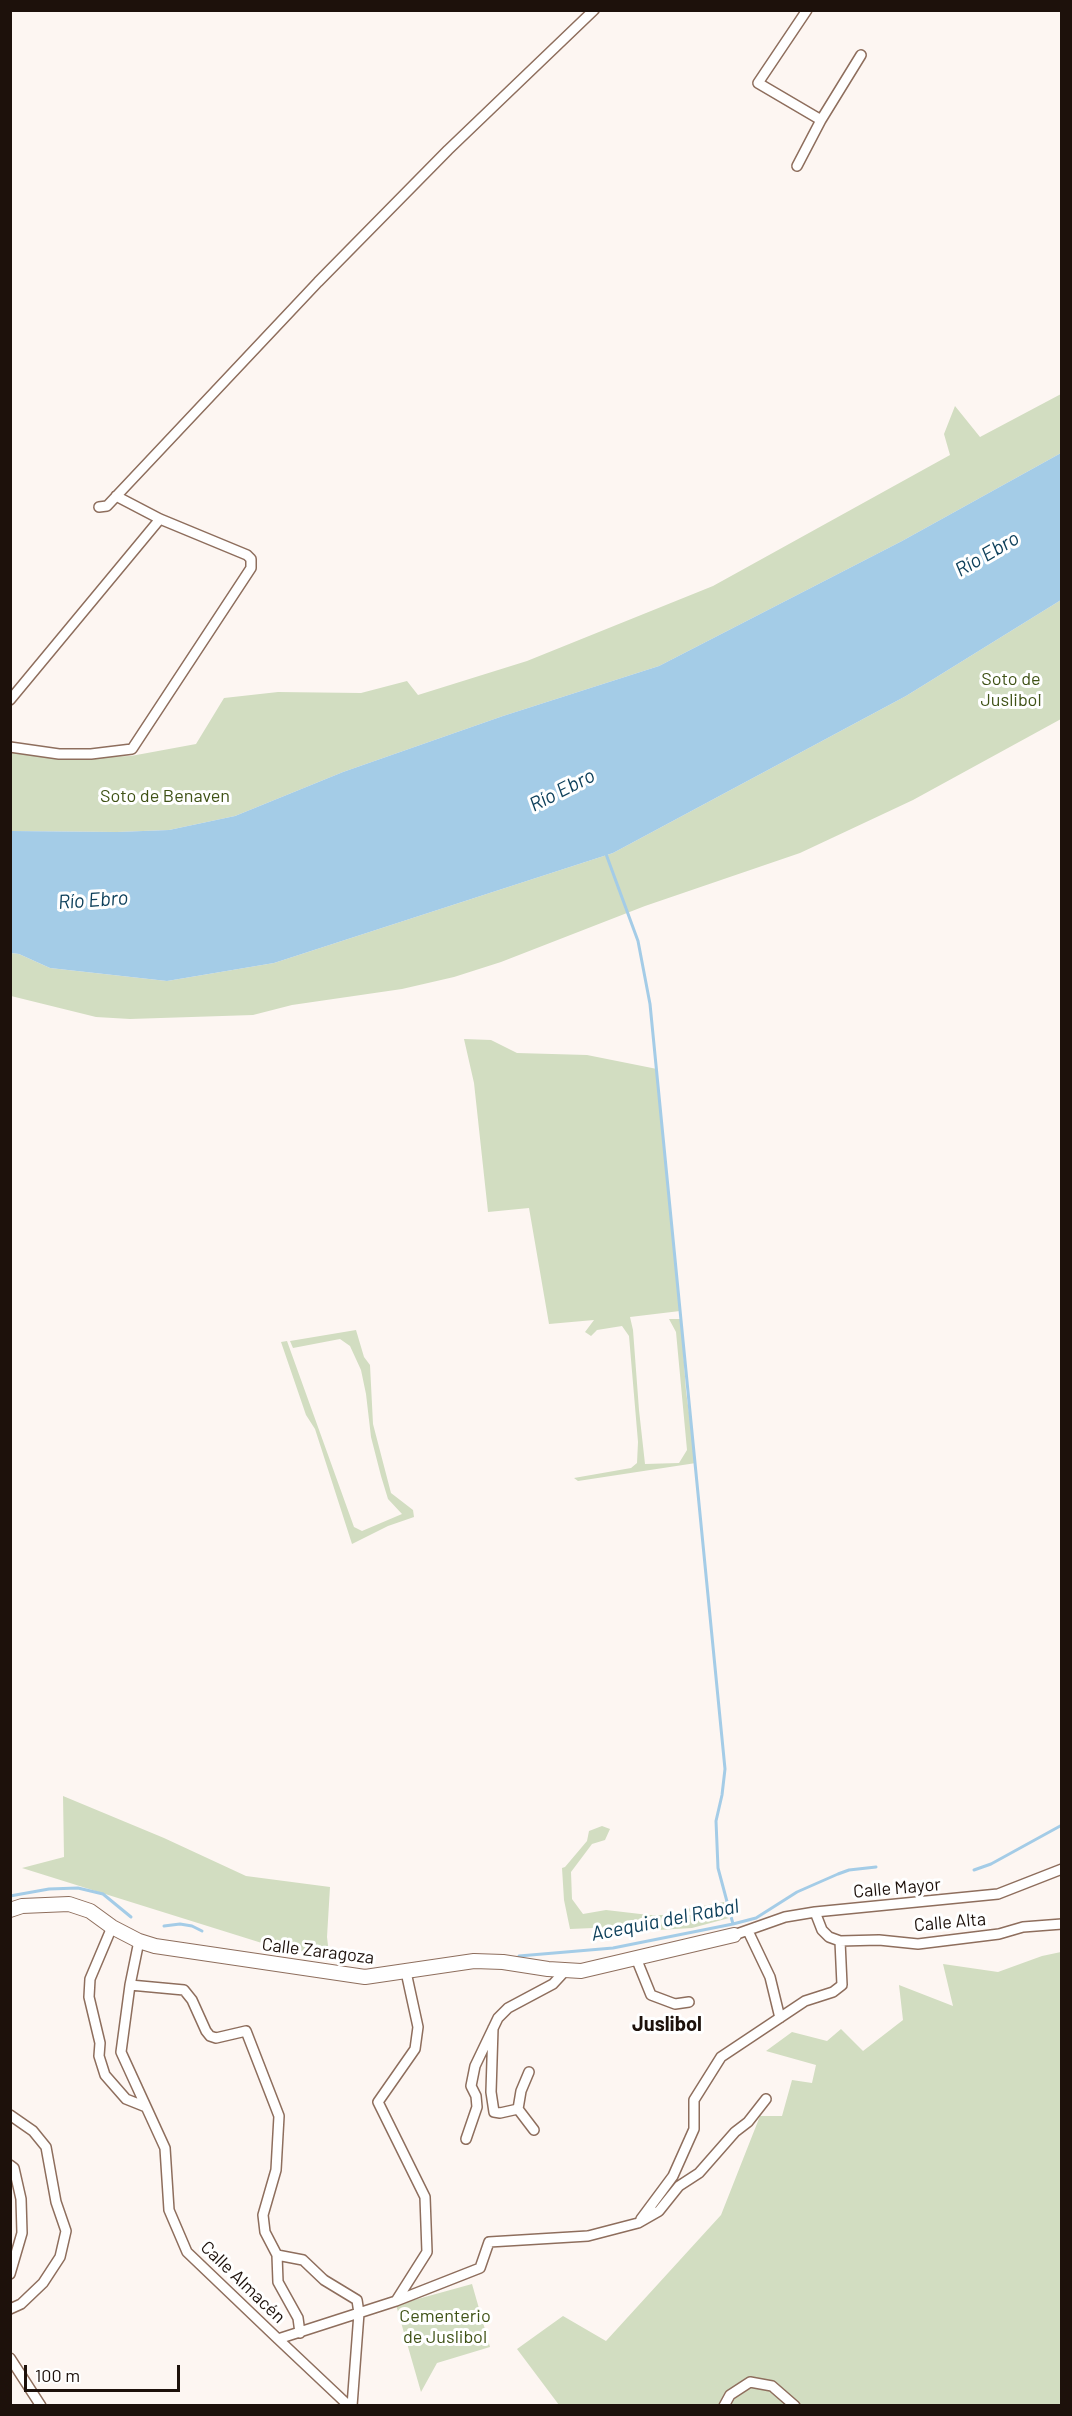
<!DOCTYPE html>
<meta charset="utf-8">
<style>
body{margin:0}
#map{position:relative;width:1072px;height:2416px;overflow:hidden;background:#fdf6f2;font-family:Barlow,sans-serif}
canvas{display:block}
.frame{position:absolute;inset:0;border:12px solid #1d110b;pointer-events:none}
.scale{position:absolute;left:24px;top:2365px;width:156px;height:27px;box-sizing:border-box;border:3px solid #1d110b;border-top:0;padding-left:8px;font-size:18px;line-height:21px;white-space:nowrap;color:#1d110b;-webkit-text-stroke:4px #fff;paint-order:stroke}
</style>
<div id="map">
<canvas width="1072" height="2416"></canvas>
<div class="frame"></div>
<div class="scale">100 m</div>
</div>
<script>
const c = document.querySelector('canvas').getContext('2d');
c.lineJoin = 'round';
function fill(path, color) { c.fillStyle = color; c.fill(path, 'evenodd'); }
const shape = rows => new Path2D(rows.map(r => 'M' + r).join(''));
function strokePath(path, color, width, dash) { c.strokeStyle = color; c.lineWidth = width; c.lineCap = dash ? 'butt' : 'round'; c.setLineDash(dash || []); c.stroke(path); }
function label(font, color, halo, rows, align = 'center') {
  c.font = font + ' Barlow,sans-serif'; c.lineWidth = 6; c.setLineDash([]); c.textBaseline = 'middle'; c.strokeStyle = halo; c.fillStyle = color; for (const [text, x, y, turn = 0] of rows) {
    c.save(); c.translate(x, y); c.rotate((+turn || 0) * Math.PI / 180); c.textAlign = isNaN(turn) ? turn : align; if (halo) c.strokeText(text, 0, 0); c.fillText(text, 0, 0); c.restore();
  }
}
fill(shape([
 [1061,394,1061,453,902,541,659,666,503,716,343,772,235,816,169,830,117,832,11,831,10,749,60,758,131,756,196,744,224,698,278,692,361,693,407,681,418,695,527,661,713,586,950,455,944,434,955,406,980,437],
 [1061,600,1061,719,913,800,800,853,645,906,501,962,454,977,402,989,292,1005,253,1015,130,1019,96,1017,11,996,11,953,19,954,50,968,167,981,274,963,613,853,906,696],
 [464,1039,491,1040,517,1053,587,1055,657,1069,680,1311,630,1317,633,1330,639,1410,645,1464,679,1463,687,1450,676,1332,669,1319,681,1319,686,1391,696,1463,578,1481,574,1478,631,1468,637,1463,638,1442,629,1336,622,1326,597,1330,591,1336,585,1332,594,1320,549,1324,529,1208,488,1212,474,1083],
 [356,1330,364,1357,370,1365,373,1424,391,1493,413,1510,414,1517,388,1526,352,1544,315,1429,306,1415,281,1342,287,1341,354,1527,362,1531,402,1514,388,1499,381,1476,371,1437,366,1394,361,1370,350,1346,340,1339,293,1348,290,1341],
 [63,1796,164,1838,246,1876,330,1887,327,1937,329,1954,281,1949,22,1868,64,1857],
 [602,1826,610,1829,605,1840,592,1844,571,1872,572,1899,583,1914,606,1910,649,1915,693,1915,687,1909,724,1902,729,1918,692,1928,641,1931,617,1927,570,1929,564,1900,562,1868,565,1867,587,1841,589,1831],
 [1061,1952,1061,2405,559,2405,517,2349,563,2316,606,2341,721,2215,760,2116,782,2116,792,2080,812,2083,816,2065,766,2051,792,2032,827,2041,841,2029,863,2051,903,2020,899,1985,953,2006,943,1964,998,1972,1042,1956],
 [472,2284,490,2347,437,2363,421,2392,396,2305]
]), '#d2ddc1');
fill(shape([
 [1061,453,1061,600,906,696,613,853,274,963,167,981,50,968,19,954,11,953,11,831,117,832,169,830,235,816,343,772,503,716,659,666,902,541]
]), '#a4cce7');
strokePath(shape([
 [606,854,638,941,650,1004,725,1769,722,1795,716,1821,718,1868,733,1924],
 [974,1870,991,1864,1062,1825],
 [10,1896,49,1889,78,1888,103,1894,131,1917],
 [164,1926,180,1924,192,1926,202,1931],
 [519,1956,613,1948,733,1924,756,1918,797,1892,838,1874,849,1870,876,1867]
]), '#a4cce7', 3);
const street = shape([
 [821,120,861,55],
 [797,166,821,120,758,83,807,10],
 [99,507,107,506,318,282,448,150,594,10],
 [10,700,160,519],
 [10,747,59,754,91,754,132,749,251,568,251,559,247,555,160,519,116,496],
 [112,1927,90,1979,89,1997,100,2043,99,2056,105,2075,126,2099,146,2107],
 [748,1931,770,1977,780,2018],
 [734,1935,785,1917,815,1912,998,1894,1062,1869],
 [139,1941,130,1985,121,2052,165,2148,169,2210,187,2252,278,2339,396,2301,480,2268,489,2242,588,2236,638,2223,659,2211,679,2186,699,2173,735,2132,748,2122,766,2099],
 [840,1941,879,1940,918,1944,999,1934,1023,1927,1062,1924],
 [636,1958,651,1995,675,2004,689,2002],
 [130,1985,184,1990,192,2000,206,2031,210,2036,216,2038,246,2031,279,2116,276,2170,263,2215,265,2232,277,2255,278,2282,298,2318,300,2333],
 [493,2028,491,2092,494,2112,500,2113,518,2109],
 [529,2072,521,2091,518,2109,534,2130],
 [10,2115,33,2131,46,2147,56,2202,66,2231,60,2257,43,2283,21,2304,10,2309],
 [466,2139,477,2107,476,2096,471,2086,475,2066,498,2018,508,2008,553,1984,565,1971],
 [10,2165,14,2168,21,2199,22,2233,10,2274],
 [641,2219,673,2176,694,2129,694,2100,721,2057,805,2001,833,1992,842,1985,840,1941,829,1937,822,1930,815,1912],
 [277,2255,303,2260,324,2280,357,2300,359,2313,352,2406],
 [396,2301,427,2252,425,2197,378,2102,415,2049,418,2027,406,1972],
 [278,2339,349,2406],
 [10,2358,41,2406],
 [724,2406,730,2395,750,2382,772,2386,795,2406]
]);
const secondary = shape([
 [10,1910,22,1906,69,1904,90,1911,112,1927,139,1941,155,1946,365,1977,474,1961,503,1962,548,1969,581,1971,734,1935]
]);
strokePath(street, '#8e6e5d', 12);
strokePath(secondary, '#8e6e5d', 16);
strokePath(street, '#fff', 9);
strokePath(secondary, '#fff', 14);
label('18px', '#3f5216', '#fff', [
 ["Soto de",1011,679],
 ["Juslibol",1011,700],
 ["Soto de Benaven",165,796],
 ["Cementerio",445,2316],
 ["de Juslibol",445,2337]
]);
label('18px', '#1d110b', '#fff', [
 ["Calle Mayor",897,1888,-5],
 ["Calle Alta",950,1922,-5],
 ["Calle Zaragoza",318,1951,7],
 ["Calle Almacén",243,2282,44]
]);
label('italic 20px', '#0e405b', '#fff', [
 ["Río Ebro",987,554,-30],
 ["Río Ebro",562,790,-27],
 ["Río Ebro",93,900,-4],
 ["Acequia del Rabal",665,1920,-11]
]);
label('bold 20px', '#1d110b', '#fff', [
 ["Juslibol",667,2024]
]);
</script>
